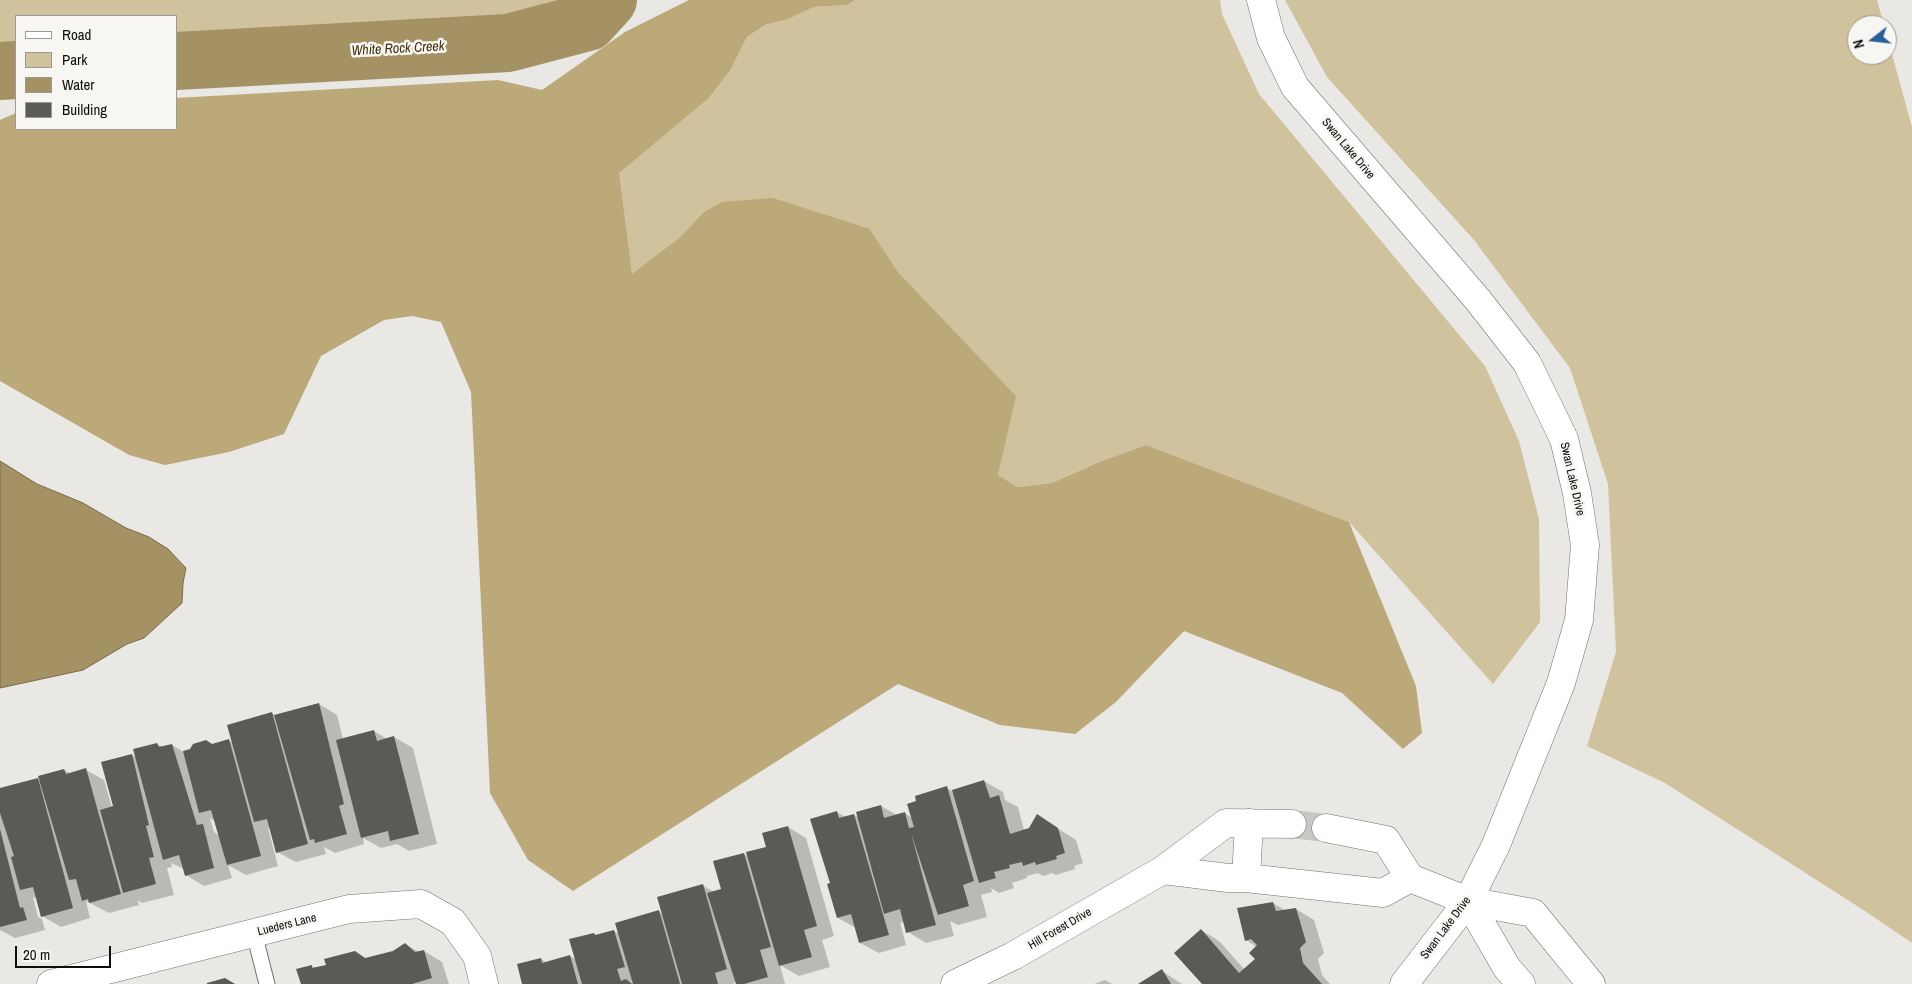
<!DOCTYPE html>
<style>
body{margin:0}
#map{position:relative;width:1912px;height:984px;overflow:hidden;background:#eae8e4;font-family:"Archivo Narrow",sans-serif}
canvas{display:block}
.legend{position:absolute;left:15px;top:15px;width:162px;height:115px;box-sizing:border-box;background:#f7f6f2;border:1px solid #9a9996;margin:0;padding:6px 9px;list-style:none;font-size:15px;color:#0f0e0d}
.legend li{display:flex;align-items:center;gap:10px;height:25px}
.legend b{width:25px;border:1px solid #9a9996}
.north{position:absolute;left:1847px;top:15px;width:50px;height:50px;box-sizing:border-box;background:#f7f6f2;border:1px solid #9a9996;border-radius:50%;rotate:254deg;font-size:14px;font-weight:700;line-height:20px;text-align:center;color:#0f0e0d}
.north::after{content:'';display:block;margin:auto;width:18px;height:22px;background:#276198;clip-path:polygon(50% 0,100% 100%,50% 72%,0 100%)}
.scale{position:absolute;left:15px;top:946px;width:96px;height:22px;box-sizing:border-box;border:2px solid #0f0e0d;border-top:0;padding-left:6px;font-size:15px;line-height:18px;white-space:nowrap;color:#0f0e0d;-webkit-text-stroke:4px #f7f6f2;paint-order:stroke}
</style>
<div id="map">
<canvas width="1912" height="984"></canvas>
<ul class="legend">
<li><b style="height:6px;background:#fff"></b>Road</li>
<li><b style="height:14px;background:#d1c29e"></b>Park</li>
<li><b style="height:14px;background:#a59264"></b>Water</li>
<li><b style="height:14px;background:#5b5a57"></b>Building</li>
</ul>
<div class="north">N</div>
<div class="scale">20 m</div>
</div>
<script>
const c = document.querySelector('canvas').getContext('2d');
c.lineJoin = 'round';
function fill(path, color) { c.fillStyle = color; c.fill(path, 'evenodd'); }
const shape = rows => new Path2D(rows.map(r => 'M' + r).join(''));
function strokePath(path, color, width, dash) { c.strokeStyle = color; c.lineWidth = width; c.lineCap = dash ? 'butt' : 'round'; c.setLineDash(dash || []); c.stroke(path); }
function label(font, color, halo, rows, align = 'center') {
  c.font = font + ' "Archivo Narrow",sans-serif'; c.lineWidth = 5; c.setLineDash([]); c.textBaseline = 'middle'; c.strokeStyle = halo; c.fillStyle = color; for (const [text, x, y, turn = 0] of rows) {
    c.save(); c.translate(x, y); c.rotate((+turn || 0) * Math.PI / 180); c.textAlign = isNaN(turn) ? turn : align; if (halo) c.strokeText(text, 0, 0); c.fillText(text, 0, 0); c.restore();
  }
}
fill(shape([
 [0,0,595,0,582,16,497,36,176,54,176,16,16,16,16,63,0,64],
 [855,0,1220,0,1222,14,1259,94,1485,366,1519,441,1539,519,1540,622,1493,684,1349,522,1146,445,1099,462,1052,483,1018,487,998,475,1015,396,898,272,870,229,704,212,679,238,632,275,618,173,709,98,731,69,747,37,765,25,789,19,814,7,847,5],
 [1285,0,1877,0,1884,25,1857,25,1857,55,1887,55,1887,36,1912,127,1912,943,1865,911,1665,783,1587,746,1616,652,1608,484,1570,368,1474,240,1327,77]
]), '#d1c29e');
fill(shape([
 [689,0,855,0,847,5,814,7,789,19,765,25,747,37,731,69,709,98,619,173,632,274,679,238,704,212,722,202,773,198,870,229,898,272,1016,396,998,475,1018,487,1052,483,1099,462,1146,445,1349,522,1416,686,1422,733,1403,749,1342,693,1184,631,1116,702,1075,734,1000,725,898,684,573,891,528,860,490,793,471,392,441,322,412,316,384,320,321,356,284,434,229,452,165,465,129,455,0,381,0,120,16,113,16,129,176,129,176,98,498,80,542,90,625,32]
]), '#bca97a');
const water = shape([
 [0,461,37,484,83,503,126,528,149,537,168,549,186,568,183,583,182,603,144,638,127,644,83,670,0,688,0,461]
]);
fill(water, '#a59264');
strokePath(water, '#786a4a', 1);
fill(shape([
 [319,704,337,715,343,739,374,731,387,739,394,737,413,748,437,844,409,851,397,844,381,848,363,838,364,844,335,853,324,847,326,854,296,862,277,852,272,831,268,828,278,866,246,875,228,865,232,878,204,886,186,875,184,869,171,863,172,867,167,868,174,895,142,903,138,900,139,905,109,913,86,901,90,918,61,927,42,916,38,899,33,897,38,917,42,919,45,930,15,938,0,930,0,790,37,780,42,782,64,770,71,774,86,770,104,780,112,808,114,807,132,755,137,758,157,744,163,747,172,745,184,752,229,740,233,743,272,713,276,716],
 [210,818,215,821,220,836,214,832],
 [984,781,1003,792,1005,800,1018,807,1024,830,1029,829,1038,816,1076,840,1083,863,1074,866,1075,869,1056,875,1052,873,1043,876,1038,873,1027,876,1027,878,1012,883,1014,888,999,893,991,888,992,892,981,895,987,917,958,925,950,921,954,936,926,943,908,932,905,923,900,922,906,945,879,953,860,943,856,928,838,918,832,884,837,812,845,817,854,815,859,818,881,806,897,815,905,813,912,818,947,788,952,791],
 [788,827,806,838,834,936,822,940,830,967,799,976,780,965,785,984,737,984,736,982,733,984,524,984,541,959,547,963,570,956,577,960,594,934,597,936,614,931,620,934,659,912,663,914,702,885,714,892,723,890,744,854,749,857,768,848],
 [1273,903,1286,911,1296,909,1314,920,1324,953,1318,959,1322,975,1330,984,1203,984,1201,930,1219,941,1245,970,1257,959,1257,947,1246,940],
 [405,944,419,952,424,951,442,962,449,984,302,984,312,966,316,968,366,959,393,953],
 [1162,971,1182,984,1141,984],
 [1105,980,1112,984,1094,984]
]), '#0003');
strokePath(shape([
 [176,61,508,43,588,22,608,0],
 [0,71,16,70]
]), '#a59264', 58);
fill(shape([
 [319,703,344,804,339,806,347,834,315,843,314,839,310,840,274,715],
 [272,712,308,844,276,853,267,819,254,822,227,725],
 [374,730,377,741,394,736,419,834,390,841,388,831,361,838,336,740],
 [229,739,261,856,227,865,211,810,199,813,183,751,190,749,193,744,206,740,212,744],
 [157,743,159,747,172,744,197,825,203,824,214,868,185,876,179,855,163,860,133,749],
 [132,754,149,825,146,826,154,857,149,858,156,884,123,893,100,810,113,806,101,762],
 [86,768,121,894,89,903,88,899,82,901,76,879,69,880,38,776,64,769,66,774],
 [38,778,73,908,41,917,33,887,20,890,11,857,14,856,0,813,0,788],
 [984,780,990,798,999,795,1010,834,1029,828,1037,814,1058,828,1065,853,1056,856,1057,859,1036,865,1035,862,1023,866,1022,862,1009,865,1010,868,994,872,996,878,979,883,952,790],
 [947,786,974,881,963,885,969,906,938,915,911,833,936,925,906,933,900,909,884,914,856,812,881,805,884,818,905,812,909,828,914,827,907,804,916,801,915,796],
 [837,811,839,818,854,814,889,935,859,943,851,914,837,918,827,884,830,883,810,819],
 [788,826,817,926,804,930,812,957,779,966,746,852,766,847,762,833],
 [0,829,20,908,23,907,27,920,0,927],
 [744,853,771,947,760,950,768,977,744,984,736,984,707,893,721,889,713,861],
 [703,884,727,969,715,973,718,984,682,984,657,897],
 [1273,902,1276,911,1296,908,1306,942,1300,948,1303,963,1322,984,1202,984,1174,953,1201,929,1239,973,1255,959,1249,953,1257,945,1251,939,1245,941,1237,908],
 [659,910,680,984,633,984,615,923],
 [614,930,625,967,617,969,621,981,626,979,632,984,582,984,569,939,594,933,595,935],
 [405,943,415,952,424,950,432,978,412,984,301,984,296,969,312,965,312,968,326,965,324,959,355,951,365,958,393,951],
 [570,955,578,984,522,984,517,964,541,958,542,963],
 [1162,969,1171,984,1138,984],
 [225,978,235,984,207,984,207,983]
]), '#5b5a57');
strokePath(shape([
 [1292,824,1326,828]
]), '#c9c7c4', 28, [28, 14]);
const service = shape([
 [254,933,267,984]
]);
const minor = shape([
 [1261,0,1271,38,1295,87,1478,300,1527,363,1564,439,1577,493,1585,545,1579,620,1561,683,1496,845,1468,901,1404,984],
 [1326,828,1386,840,1410,878,1468,901,1533,913,1591,984],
 [1163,870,1228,878,1246,878,1383,893,1410,878],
 [1246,878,1249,823],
 [1468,901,1507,968,1521,984],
 [51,984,349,909,421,904,453,922,477,956,484,984],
 [955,984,1013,956,1163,870,1226,823,1292,824]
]);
strokePath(service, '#72716d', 17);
strokePath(minor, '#72716d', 29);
strokePath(service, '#fff', 15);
strokePath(minor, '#fff', 28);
label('12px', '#0f0e0d', '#f7f6f2', [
 ["Swan Lake Drive",1348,149,50],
 ["Swan Lake Drive",1572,479,77],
 ["Lueders Lane",287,925,-14],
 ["Swan Lake Drive",1446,928,-53],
 ["Hill Forest Drive",1060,929,-30]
]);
label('italic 14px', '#41320b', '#f7f6f2', [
 ["White Rock Creek",398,49,-3]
]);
</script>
